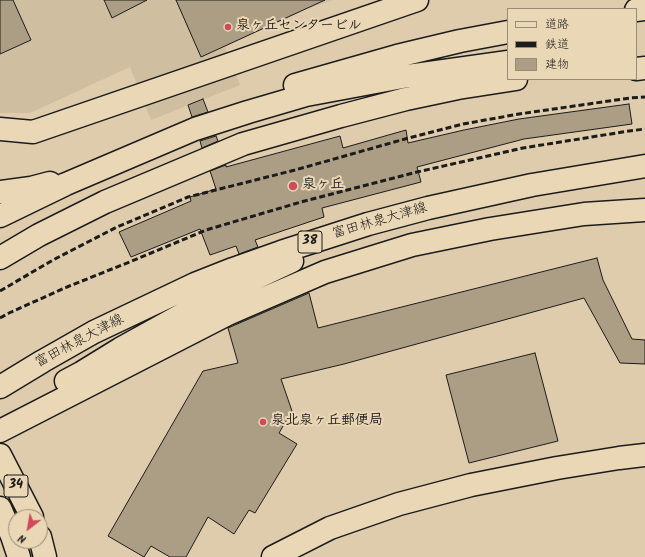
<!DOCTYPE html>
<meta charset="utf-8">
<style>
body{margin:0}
#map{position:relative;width:645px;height:557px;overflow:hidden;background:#deccac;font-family:Kalam,"Klee One",sans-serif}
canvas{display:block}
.legend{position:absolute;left:507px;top:8px;width:130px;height:72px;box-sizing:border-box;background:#ead7b5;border:1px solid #988c78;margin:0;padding:5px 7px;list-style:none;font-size:12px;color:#1c1c1c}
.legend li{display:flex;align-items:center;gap:8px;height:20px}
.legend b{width:20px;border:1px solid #988c78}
.north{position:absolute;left:8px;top:509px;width:40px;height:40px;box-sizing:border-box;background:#ead7b5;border:1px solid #988c78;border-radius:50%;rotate:211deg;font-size:11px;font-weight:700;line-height:16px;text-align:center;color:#1c1c1c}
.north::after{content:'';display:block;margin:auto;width:14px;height:18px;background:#d1495b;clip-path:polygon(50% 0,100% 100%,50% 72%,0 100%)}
</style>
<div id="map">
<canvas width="645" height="557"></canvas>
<ul class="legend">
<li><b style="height:5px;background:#ead7b5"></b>道路</li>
<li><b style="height:5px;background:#1c1c1c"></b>鉄道</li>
<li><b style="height:11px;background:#ab9e85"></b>建物</li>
</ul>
<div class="north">N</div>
</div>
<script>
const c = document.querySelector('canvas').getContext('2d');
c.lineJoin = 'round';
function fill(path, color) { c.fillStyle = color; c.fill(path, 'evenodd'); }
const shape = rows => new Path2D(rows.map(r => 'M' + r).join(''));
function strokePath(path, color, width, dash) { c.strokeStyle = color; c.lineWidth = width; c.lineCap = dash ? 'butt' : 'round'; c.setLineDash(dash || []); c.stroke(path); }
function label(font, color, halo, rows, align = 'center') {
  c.font = font + ' Kalam,"Klee One",sans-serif'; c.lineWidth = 4; c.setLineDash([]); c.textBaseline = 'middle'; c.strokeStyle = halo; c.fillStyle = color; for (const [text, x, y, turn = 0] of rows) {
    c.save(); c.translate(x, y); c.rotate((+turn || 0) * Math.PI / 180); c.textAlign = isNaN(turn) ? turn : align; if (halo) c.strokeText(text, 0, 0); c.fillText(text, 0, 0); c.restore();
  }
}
fill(shape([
 [0,0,103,0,112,18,148,0,333,0,309,8,225,47,240,85,151,120,130,67,30,113,0,113]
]), '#cfbea0');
const building = shape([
 [0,0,13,0,31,40,0,54,0,0],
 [104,0,147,0,112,18,104,0],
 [176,0,325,0,201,57,176,0],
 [203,99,208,112,192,117,188,105,203,99],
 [629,104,632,124,524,139,417,167,421,182,322,208,324,217,255,240,258,247,239,254,236,246,210,255,200,229,131,257,119,232,191,201,190,197,216,189,210,171,226,165,226,167,340,136,343,148,406,130,408,143,464,130,519,119,629,104],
 [216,136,218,141,202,148,200,141,216,136],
 [597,258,603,280,632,339,645,340,645,364,620,363,584,298,344,364,281,379,292,411,279,433,297,444,255,513,249,510,234,534,208,517,186,557,170,557,151,546,144,557,108,536,203,371,238,363,228,328,309,293,318,328,597,258],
 [535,353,558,441,469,463,446,375,535,353]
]);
fill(building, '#ab9e85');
strokePath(building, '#1c1c1c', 1);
const tertiary = shape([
 [0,129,33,132,417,0],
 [273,557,330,528,399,504,471,485,557,468,619,458,645,455]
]);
const primary = shape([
 [636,10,645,9],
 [636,69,645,68],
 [295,85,397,56,460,41,508,32],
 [0,192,31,188,50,183],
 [0,216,66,184,195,129,248,112,306,95,408,76,508,62],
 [0,258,39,235,105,202,243,144,341,116,406,99,458,88,516,79],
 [66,381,81,373,120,349,207,301,292,261],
 [0,387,43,361,94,332,195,284,233,269,281,252,368,224,428,208,532,185,645,166],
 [0,431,228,314,325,272,412,245,490,229,584,214,645,210],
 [0,455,32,517],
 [0,508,12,536,19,557],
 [40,537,45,557]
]);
strokePath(tertiary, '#1c1c1c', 25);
strokePath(primary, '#1c1c1c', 25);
strokePath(tertiary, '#ead7b5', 22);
strokePath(primary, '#ead7b5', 22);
strokePath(shape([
 [0,291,53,260,117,227,188,197,295,170,405,139,463,124,519,114,630,98,645,97],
 [0,318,9,313,67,287,132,261,206,230,301,202,417,172,523,148,629,131,645,129]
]), '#1c1c1c', 3, [6, 3]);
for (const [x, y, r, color] of [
 [228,27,4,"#d1495b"],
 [293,186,5,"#d1495b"],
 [263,422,4,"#d1495b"]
]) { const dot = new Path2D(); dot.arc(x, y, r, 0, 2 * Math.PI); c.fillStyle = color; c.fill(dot); strokePath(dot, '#ead7b5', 1.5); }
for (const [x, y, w] of [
 [310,242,24],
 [16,486,24]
]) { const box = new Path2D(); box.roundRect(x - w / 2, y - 11, w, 22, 3); c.fillStyle = '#ead7b5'; c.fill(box); strokePath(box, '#1c1c1c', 1); }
label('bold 13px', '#1c1c1c', null, [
 ["38",310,242],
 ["34",16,486]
]);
label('bold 14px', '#1c1c1c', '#ead7b5', [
 ["泉ヶ丘センタービル",236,27],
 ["泉ヶ丘",302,186],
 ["泉北泉ヶ丘郵便局",271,422]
], 'left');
label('14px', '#1c1c1c', '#ead7b5', [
 ["富田林泉大津線",380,222,-16],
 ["富田林泉大津線",80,342,-28]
]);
</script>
